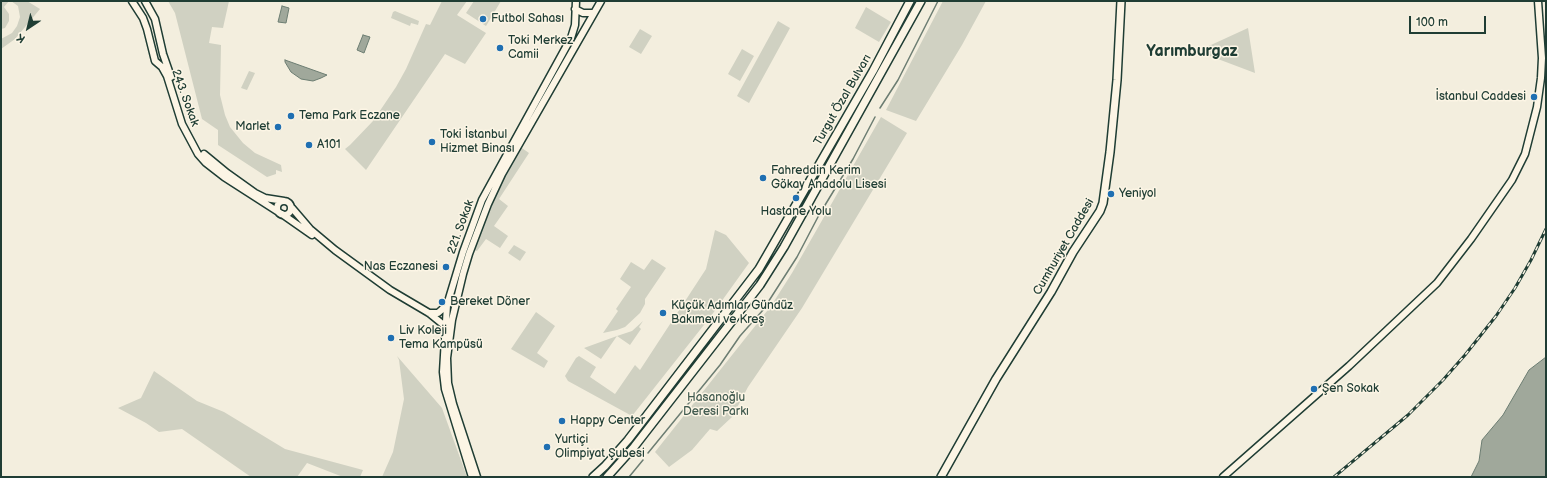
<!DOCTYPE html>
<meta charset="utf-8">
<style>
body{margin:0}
#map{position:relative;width:1547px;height:478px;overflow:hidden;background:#f3eede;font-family:"Balsamiq Sans",sans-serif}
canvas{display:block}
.frame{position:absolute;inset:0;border:2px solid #1f3d34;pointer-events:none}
.north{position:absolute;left:8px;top:8px;width:40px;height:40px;-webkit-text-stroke:3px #fcf5e5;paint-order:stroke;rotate:215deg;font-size:11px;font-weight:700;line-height:16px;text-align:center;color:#1f3d34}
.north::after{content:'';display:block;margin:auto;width:14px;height:18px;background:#1f3d34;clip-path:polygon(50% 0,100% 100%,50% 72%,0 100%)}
.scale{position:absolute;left:1409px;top:16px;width:77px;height:18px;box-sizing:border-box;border:2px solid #1f3d34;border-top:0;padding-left:5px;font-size:12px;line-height:14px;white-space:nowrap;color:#1f3d34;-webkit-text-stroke:3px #fcf5e5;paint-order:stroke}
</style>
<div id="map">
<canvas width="1547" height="478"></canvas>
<div class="frame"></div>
<div class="north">K</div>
<div class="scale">100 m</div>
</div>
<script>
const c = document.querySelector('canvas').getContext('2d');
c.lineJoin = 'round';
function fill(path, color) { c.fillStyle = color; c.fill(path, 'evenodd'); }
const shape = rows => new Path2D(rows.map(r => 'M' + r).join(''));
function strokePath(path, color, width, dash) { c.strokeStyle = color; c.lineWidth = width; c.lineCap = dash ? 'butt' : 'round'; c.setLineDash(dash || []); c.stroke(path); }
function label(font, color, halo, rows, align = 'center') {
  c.font = font + ' "Balsamiq Sans",sans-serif'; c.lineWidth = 3; c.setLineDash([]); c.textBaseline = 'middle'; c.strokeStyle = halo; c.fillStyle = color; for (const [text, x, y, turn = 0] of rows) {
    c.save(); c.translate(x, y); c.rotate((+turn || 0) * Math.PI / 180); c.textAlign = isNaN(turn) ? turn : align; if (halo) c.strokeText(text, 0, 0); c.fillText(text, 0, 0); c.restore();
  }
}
fill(shape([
 [1,1,9,1,4,7,9,14,9,21,5,28,1,29],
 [11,1,27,1,40,9,15,39,1,49,1,39,12,33,17,26,20,17,18,6],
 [168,1,229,1,223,28,212,27,209,43,221,45,220,95,225,115,230,127,243,143,255,153,281,165,282,172,276,170,276,174,267,177,218,145,218,130,202,119,175,13],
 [442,1,467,1,457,15,486,33,465,64,445,54,366,170,345,149,350,145,373,121,396,87,406,69,426,24,430,25],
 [474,1,501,1,486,26,466,13],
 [943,1,986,1,962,45,916,121,886,110],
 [866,7,891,22,879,42,855,28],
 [395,11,419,21,418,25,411,23,410,26,391,18,393,12],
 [778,21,790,28,749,103,737,96],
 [1248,28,1255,73,1202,53,1200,50],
 [640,29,652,36,641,54,629,47],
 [742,49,754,56,740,81,728,74],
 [249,71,255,73,247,90,241,88],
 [881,117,907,133,802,308,748,387,732,417,717,431,710,429,692,450,669,467,655,452,771,306,792,273],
 [519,146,529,153,499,199,508,206,494,226,508,236,500,248,486,239,477,251,474,250,489,211],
 [715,230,726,235,749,263,711,316,632,416,568,381,565,376,576,358,579,356,596,367,590,377,615,394,635,365,640,370,706,269],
 [514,245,526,252,520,261,508,253],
 [652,259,666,268,645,299,645,304,640,313,625,327,617,330,603,333,618,311,616,309,631,287,620,279,631,262,644,270],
 [536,312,555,326,537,353,548,361,544,368,511,349],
 [643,321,639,327,641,329,630,345,617,336,601,359,584,348,617,336,632,331],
 [397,356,442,408,467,477,382,477,393,452,404,399,399,360],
 [154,371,197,401,224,412,285,449,363,470,360,477,343,477,307,463,297,477,251,477,182,429,159,432,146,423,118,408,141,398]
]), '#d0d1c2');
const water = shape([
 [282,6,289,8,286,23,278,22,282,6],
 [363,35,370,37,364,53,357,50,363,35],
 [285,60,327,75,321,78,313,81,301,79,291,72,285,62,285,60],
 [1546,357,1546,477,1471,477,1479,461,1482,440,1503,415,1529,370,1546,357]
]);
fill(water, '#a0a89b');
strokePath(water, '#6c7d72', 1);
strokePath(shape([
 [880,108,898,80,938,1],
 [648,453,720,365,740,336,763,310,797,257,819,215,853,159,875,117],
 [629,477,643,460]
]), '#6c7d72', 1.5);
const tertiary = shape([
 [132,1,143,18,147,29,155,61,162,67,167,76,182,124,198,154,206,163,224,177,280,213],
 [145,1,155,19,163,54,171,77],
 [575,9,583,13,594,13],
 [204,154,227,173,255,193,265,198,284,201],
 '277 208a7 7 0 1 1 14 0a7 7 0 1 1-14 0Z',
 [292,208,310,229,335,250,390,290,429,313,445,326],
 [282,214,312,235],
 [429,313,438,313,447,305],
 [472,477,445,389,443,372,447,305,463,252,482,200,571,38,575,25,576,1],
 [477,477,453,404,448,383,447,358,452,320,463,274,469,254,488,204,502,174,601,1],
 [1223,477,1349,366,1437,283,1471,239,1512,180,1525,154,1537,107,1541,78,1542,58,1538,1]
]);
const secondary = shape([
 [941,477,996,379,1051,292,1073,252,1100,211,1103,203,1110,152,1117,80,1121,1]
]);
const primary = shape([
 [593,477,605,466,628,440,759,269,873,71,910,1],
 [607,477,634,447,760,285,784,247,921,1]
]);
strokePath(tertiary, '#1f3d34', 9);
strokePath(secondary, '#1f3d34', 10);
strokePath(primary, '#1f3d34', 10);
strokePath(tertiary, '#fcf5e5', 6);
strokePath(secondary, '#fcf5e5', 7);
strokePath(primary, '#fcf5e5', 7);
const rail = shape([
 [1334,477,1408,415,1443,380,1465,355,1496,316,1515,288,1531,260,1546,229]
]);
strokePath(rail, '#1f3d34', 3);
strokePath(rail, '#fcf5e5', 1.5, [4.5]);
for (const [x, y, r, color] of [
 [483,19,4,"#1f6fb2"],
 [500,48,4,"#1f6fb2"],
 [1534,97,4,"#1f6fb2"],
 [291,116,4,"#1f6fb2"],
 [278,127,4,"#1f6fb2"],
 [432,142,4,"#1f6fb2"],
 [309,145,4,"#1f6fb2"],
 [763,178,4,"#1f6fb2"],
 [1111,194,4,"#1f6fb2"],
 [796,198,4,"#1f6fb2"],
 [446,267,4,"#1f6fb2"],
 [442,302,4,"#1f6fb2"],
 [663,313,4,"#1f6fb2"],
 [391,338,4,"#1f6fb2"],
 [1314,389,4,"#1f6fb2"],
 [562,421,4,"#1f6fb2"],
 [547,447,4,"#1f6fb2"]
]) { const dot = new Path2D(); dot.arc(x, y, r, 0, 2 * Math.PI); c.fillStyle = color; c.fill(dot); strokePath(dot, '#fcf5e5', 1.5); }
label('12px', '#1f3d34', '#fcf5e5', [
 ["Futbol Sahası",491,19],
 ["Toki Merkez",508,41],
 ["Camii",508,55],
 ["İstanbul Caddesi",1526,97,"right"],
 ["Tema Park Eczane",299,116],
 ["Marlet",270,127,"right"],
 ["Toki İstanbul",440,135],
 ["Hizmet Binası",440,149],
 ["A101",317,145],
 ["Fahreddin Kerim",771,171],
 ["Gökay Anadolu Lisesi",771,185],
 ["Yeniyol",1119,194],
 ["Hastane Yolu",796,212,"center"],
 ["Nas Eczanesi",438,267,"right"],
 ["Bereket Döner",450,302],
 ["Küçük Adımlar Gündüz",671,306],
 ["Bakımevi ve Kreş",671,320],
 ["Liv Koleji",399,331],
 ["Tema Kampüsü",399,345],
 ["Şen Sokak",1322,389],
 ["Happy Center",570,421],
 ["Yurtiçi",555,440],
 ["Olimpiyat Şubesi",555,454]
], 'left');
label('12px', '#1f3d34', '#fcf5e5', [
 ["243. Sokak",185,98,70],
 ["Turgut Özal Bulvarı",843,100,-60],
 ["221. Sokak",461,227,-70],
 ["Cumhuriyet Caddesi",1064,247,-60]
]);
label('12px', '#425b50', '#fcf5e5', [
 ["Hasanoğlu",716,398],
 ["Deresi Parkı",716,412]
]);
label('bold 16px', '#1f3d34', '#fcf5e5', [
 ["Yarımburgaz",1192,52]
]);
</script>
